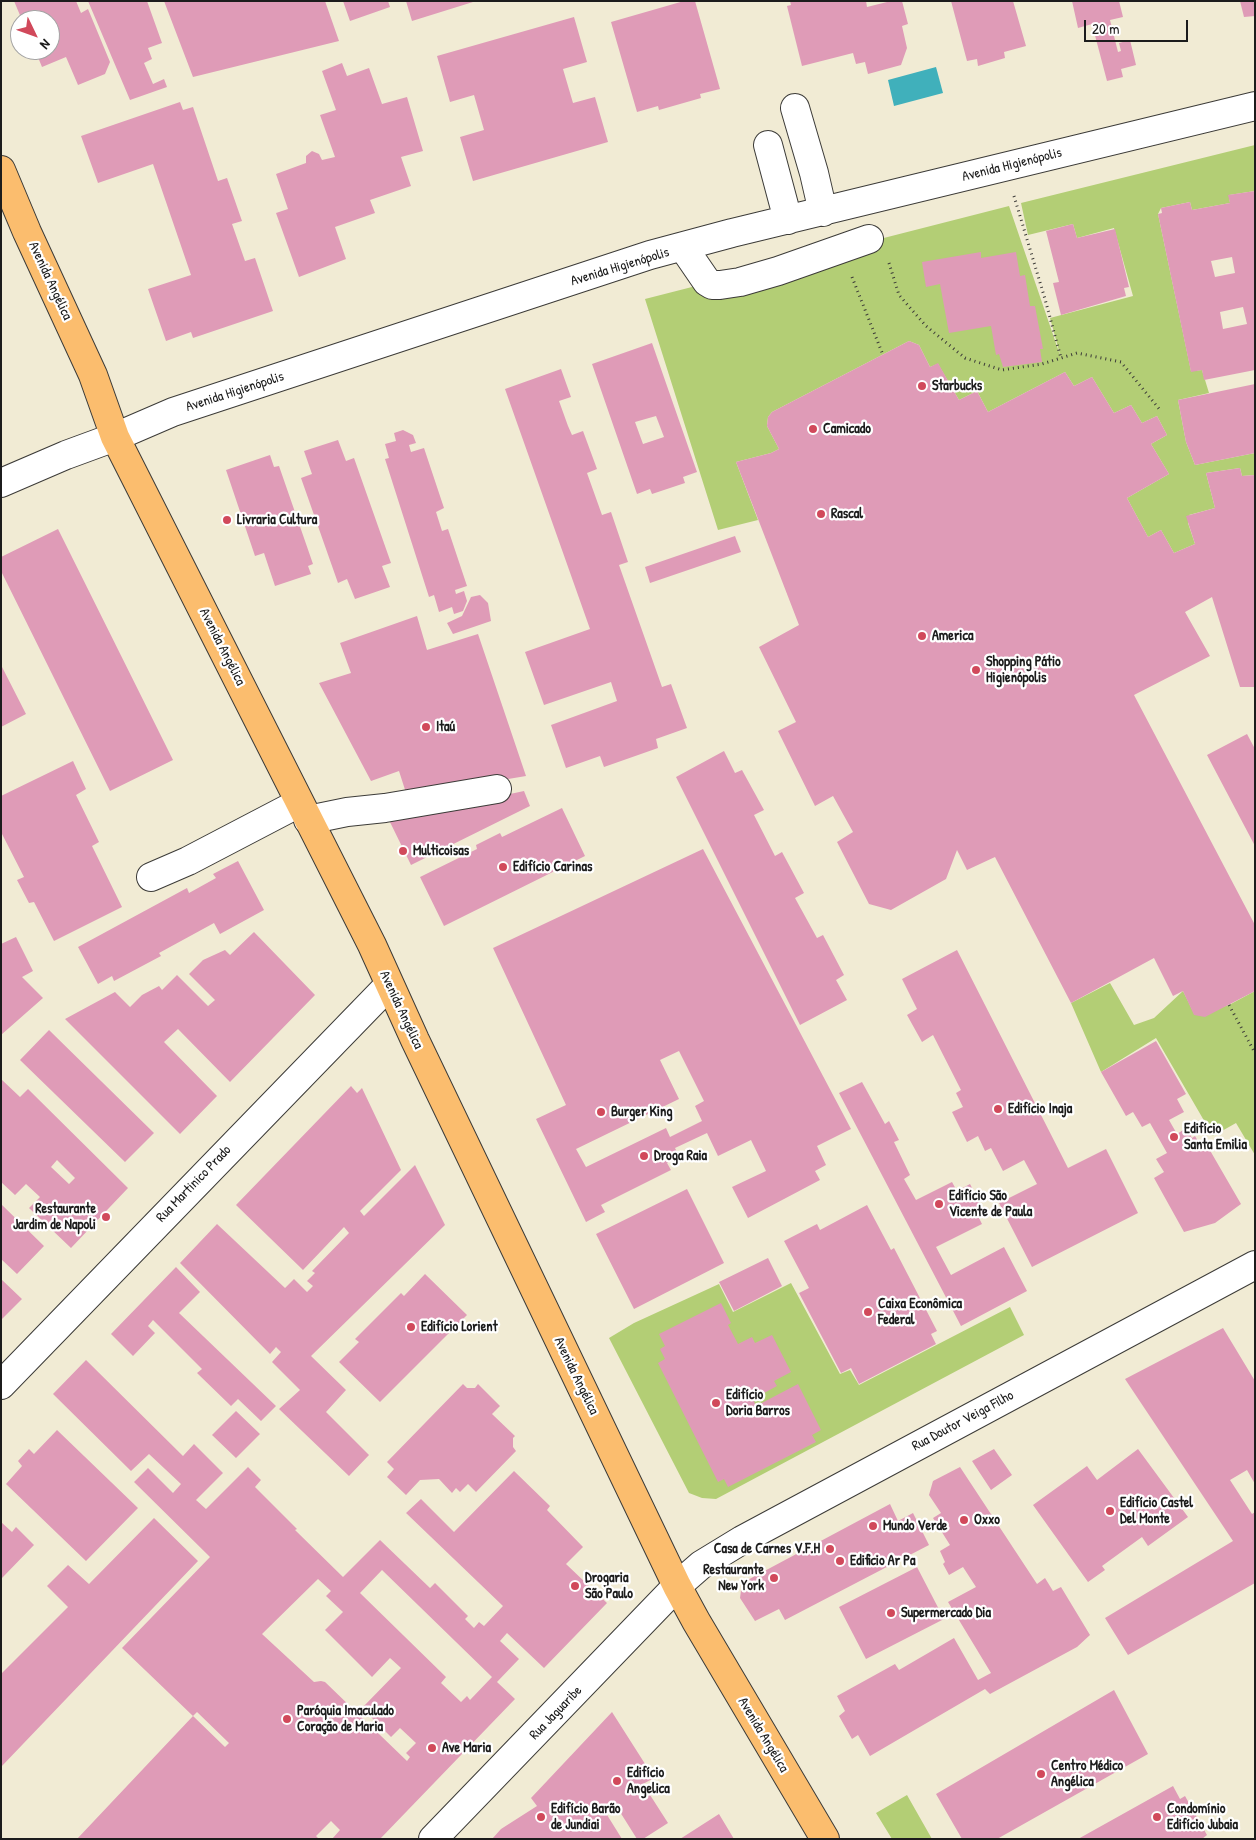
<!DOCTYPE html>
<meta charset="utf-8">
<style>
body{margin:0}
#map{position:relative;width:1256px;height:1840px;overflow:hidden;background:#f1ebd4;font-family:"Patrick Hand",sans-serif}
canvas{display:block}
.frame{position:absolute;inset:0;border:2px solid #1c1c1c;pointer-events:none}
.north{position:absolute;left:10px;top:10px;width:50px;height:50px;box-sizing:border-box;background:#fff;border:1px solid #a4a4a4;border-radius:50%;rotate:132deg;font-size:14px;font-weight:700;line-height:20px;text-align:center;color:#1c1c1c}
.north::after{content:'';display:block;margin:auto;width:18px;height:22px;background:#d1495b;clip-path:polygon(50% 0,100% 100%,50% 72%,0 100%)}
.scale{position:absolute;left:1084px;top:20px;width:104px;height:22px;box-sizing:border-box;border:2px solid #1c1c1c;border-top:0;padding-left:6px;font-size:15px;line-height:18px;white-space:nowrap;color:#1c1c1c;-webkit-text-stroke:4px #fff;paint-order:stroke}
</style>
<div id="map">
<canvas width="1256" height="1840"></canvas>
<div class="frame"></div>
<div class="north">N</div>
<div class="scale">20 m</div>
</div>
<script>
const c = document.querySelector('canvas').getContext('2d');
c.lineJoin = 'round';
function fill(path, color) { c.fillStyle = color; c.fill(path, 'evenodd'); }
const shape = rows => new Path2D(rows.map(r => 'M' + r).join(''));
function strokePath(path, color, width, dash) { c.strokeStyle = color; c.lineWidth = width; c.lineCap = dash ? 'butt' : 'round'; c.setLineDash(dash || []); c.stroke(path); }
function label(font, color, halo, rows, align = 'center') {
  c.font = font + ' "Patrick Hand",sans-serif'; c.lineWidth = 4.5; c.setLineDash([]); c.textBaseline = 'middle'; c.strokeStyle = halo; c.fillStyle = color; for (const [text, x, y, turn = 0] of rows) {
    c.save(); c.translate(x, y); c.rotate((+turn || 0) * Math.PI / 180); c.textAlign = isNaN(turn) ? turn : align; if (halo) c.strokeText(text, 0, 0); c.fillText(text, 0, 0); c.restore();
  }
}
fill(shape([
 [1255,145,1255,191,1229,195,1230,203,1192,210,1190,202,1161,208,1158,214,1191,371,1202,370,1209,393,1178,400,1186,442,1195,465,1255,453,1255,475,1242,476,1240,468,1206,473,1215,508,1189,515,1188,523,1195,544,1174,553,1161,530,1148,537,1127,498,1169,474,1151,444,1167,435,1157,416,1142,423,1131,405,1114,413,1092,377,1074,386,1065,372,988,412,977,391,959,400,938,364,930,367,919,345,909,341,772,412,768,417,767,426,779,449,771,453,736,462,758,520,718,530,645,299,1009,206,1061,358,1050,318,1133,296,1114,228,1077,238,1073,224,1028,235,1021,203],
 [1110,983,1134,1025,1154,1018,1183,991,1195,1015,1229,1005,1255,991,1255,1155,1236,1123,1213,1136,1156,1038,1101,1072,1071,1003],
 [791,1283,840,1374,850,1370,859,1385,1010,1307,1024,1335,716,1499,702,1498,689,1493,609,1338,634,1323,719,1284,733,1312],
 [907,1795,932,1839,892,1839,876,1813]
]), '#b3ce75');
fill(shape([
 [936,67,943,93,894,106,888,80]
]), '#40b0bb');
fill(shape([
 [14,1,76,1,81,13,88,9,110,62,105,74,78,85,66,57,42,67,35,50,50,50,50,20,22,20],
 [88,1,147,1,162,43,148,48,152,59,144,63,153,84,164,79,167,87,130,100],
 [164,1,325,1,339,41,193,77],
 [343,1,388,1,390,7,350,21],
 [406,1,473,1,473,2,412,21],
 [684,1,695,1,720,89,700,94,701,98,659,110,658,106,637,112,611,22],
 [790,1,866,1,867,7,891,1,902,1,908,24,902,26,907,48,901,65,868,74,865,62,856,64,853,53,802,66,787,6,791,5],
 [951,1,1013,1,1026,46,1004,52,1005,58,978,66,977,59,967,61],
 [1072,1,1119,1,1123,17,1110,20,1118,52,1121,51,1119,43,1130,40,1136,65,1121,69,1123,77,1107,81,1092,24,1078,28],
 [1240,1,1255,1,1255,16,1244,17],
 [574,17,587,62,563,69,573,103,595,97,608,142,473,181,460,137,484,130,474,95,450,102,437,56],
 [342,63,347,76,369,68,382,104,407,97,423,151,401,157,411,186,370,200,375,213,335,227,346,259,299,277,276,213,288,209,276,174,306,163,306,156,312,151,319,154,322,160,335,157,320,115,336,110,322,71],
 [180,102,183,110,193,107,218,181,227,178,242,221,232,224,245,261,255,258,273,311,193,338,191,332,166,341,148,289,191,275,153,164,98,183,81,136],
 [1255,191,1255,370,1204,380,1202,370,1191,372,1158,214,1162,213,1161,208,1190,202,1192,210,1230,203,1228,195],
 [1232,257,1235,273,1215,277,1211,261],
 [1243,307,1247,324,1223,329,1220,312],
 [1073,224,1077,238,1115,229,1129,287,1124,288,1126,296,1061,315,1053,283,1059,282,1046,231],
 [981,252,981,258,1016,252,1020,276,1025,275,1030,306,1035,306,1043,349,1040,349,1042,362,1003,367,999,354,996,355,991,326,949,333,940,284,926,287,922,262],
 [909,341,919,345,930,367,938,363,959,400,977,391,988,412,1065,372,1074,386,1092,377,1114,413,1131,405,1142,423,1157,416,1167,435,1151,444,1169,474,1127,498,1148,537,1161,530,1174,553,1195,544,1186,516,1215,508,1206,473,1240,468,1242,476,1255,475,1255,687,1240,687,1212,597,1185,612,1210,656,1134,695,1255,925,1255,991,1205,1017,1194,1015,1183,991,1173,996,1154,958,1071,1003,995,857,967,870,957,850,946,879,891,910,869,904,837,842,853,832,833,796,815,806,778,731,796,722,759,647,799,625,736,462,771,453,779,449,767,426,768,417,772,412],
 [652,343,697,472,683,477,685,483,652,494,650,489,637,494,592,364],
 [656,416,664,437,643,444,635,422],
 [561,369,571,397,559,401,568,426,572,435,583,431,597,469,587,473,602,515,611,512,628,562,619,565,662,687,671,684,687,728,656,739,658,748,604,767,600,756,566,768,551,725,617,701,611,682,544,705,525,652,590,629,505,389],
 [1255,384,1255,453,1195,465,1186,442,1178,400],
 [403,430,413,435,416,443,409,445,411,452,424,448,444,508,436,512,442,531,448,529,467,586,455,590,456,594,464,591,467,601,463,611,454,614,452,607,439,612,434,595,429,597,385,459,389,458,385,444,396,441,394,433],
 [338,440,346,461,354,458,391,563,382,566,390,587,355,599,347,579,338,583,301,478,312,474,304,451],
 [270,455,274,467,279,466,313,564,308,566,311,574,275,586,264,553,255,556,226,470],
 [58,529,173,760,110,791,1,571,1,557],
 [735,536,741,552,650,583,645,567],
 [480,595,488,603,491,621,453,634,447,623,462,616,471,597],
 [417,616,427,650,478,634,526,776,407,796,399,771,371,781,319,683,351,673,340,643],
 [1,665,26,714,1,727],
 [1247,734,1255,749,1255,846,1207,755],
 [724,751,735,773,742,770,764,810,754,815,775,856,782,852,804,893,795,898,817,938,823,935,844,975,836,980,847,1000,800,1025,676,777],
 [73,761,86,789,76,795,99,842,92,846,122,907,54,941,34,902,29,903,17,880,24,877,1,832,1,796],
 [524,791,530,806,411,865,389,820],
 [562,808,585,856,444,926,420,877,477,849,476,845,500,833,502,837],
 [703,849,851,1129,817,1146,826,1165,815,1171,820,1180,748,1218,732,1187,766,1171,751,1140,718,1156,707,1133,675,1148,679,1156,667,1163,671,1170,601,1205,605,1212,586,1222,536,1119,566,1105,493,948],
 [679,1051,704,1101,695,1106,702,1121,670,1137,666,1128,586,1167,576,1149,679,1099,660,1060],
 [238,861,264,910,220,934,214,923,159,953,161,956,114,981,112,976,98,984,78,947,187,888,189,893,216,878,213,874],
 [254,932,315,995,230,1082,178,1029,164,1042,217,1096,180,1134,65,1019,115,992,130,1007,142,995,159,986,162,990,177,975,208,1006,215,1000,189,974,203,960,225,950,230,955],
 [16,937,33,971,22,977,43,998,1,1035,1,944],
 [957,950,1068,1168,1106,1149,1138,1213,1032,1267,999,1203,1037,1184,1024,1160,1003,1171,991,1148,985,1151,978,1136,967,1142,952,1112,963,1107,956,1093,961,1090,933,1035,922,1042,907,1015,917,1009,902,979],
 [49,1030,154,1133,125,1162,20,1060],
 [1156,1041,1186,1094,1177,1099,1184,1112,1169,1120,1177,1134,1186,1128,1192,1138,1195,1136,1203,1150,1208,1147,1241,1204,1215,1223,1184,1232,1154,1178,1164,1172,1156,1159,1167,1153,1150,1123,1142,1127,1133,1112,1126,1116,1101,1072],
 [1,1079,20,1097,28,1089,128,1188,71,1248,29,1208,40,1197,26,1184,15,1195,1,1182],
 [57,1160,75,1178,69,1184,51,1167],
 [862,1082,885,1124,889,1121,899,1140,894,1142,910,1175,904,1179,916,1200,952,1182,957,1191,970,1184,982,1207,975,1210,982,1224,936,1247,951,1275,1004,1247,1027,1291,961,1326,839,1093],
 [351,1086,357,1093,362,1088,401,1170,360,1211,364,1216,415,1165,445,1225,311,1356,346,1390,326,1412,369,1455,349,1476,279,1409,300,1390,272,1362,281,1352,276,1347,270,1354,180,1263,217,1224,285,1288,294,1279,307,1292,313,1286,307,1281,315,1273,312,1271,349,1233,344,1227,303,1270,236,1205],
 [687,1189,724,1263,634,1309,596,1234],
 [1,1204,44,1246,17,1274,1,1259],
 [867,1205,891,1250,894,1248,937,1331,931,1334,936,1344,859,1384,851,1368,841,1373,799,1293,809,1288,784,1241,817,1224,820,1230],
 [768,1258,782,1286,734,1311,719,1282],
 [176,1267,200,1292,179,1313,276,1406,261,1421,238,1399,231,1406,197,1373,202,1369,153,1320,148,1326,155,1333,133,1356,111,1334],
 [425,1274,467,1315,380,1402,339,1362,359,1342,355,1339,401,1293,404,1296],
 [1,1279,22,1299,1,1320],
 [721,1303,731,1323,728,1325,738,1344,752,1337,755,1343,772,1335,791,1372,774,1381,777,1386,753,1399,756,1406,798,1384,821,1430,812,1435,816,1442,728,1487,724,1479,718,1482,658,1363,665,1359,660,1349,665,1346,659,1334],
 [1223,1328,1255,1381,1255,1484,1247,1470,1230,1480,1252,1514,1255,1512,1255,1583,1128,1655,1105,1618,1233,1541,1125,1379],
 [86,1360,183,1456,194,1444,223,1473,196,1500,206,1509,248,1467,261,1480,255,1487,297,1529,295,1530,343,1577,380,1540,430,1588,435,1583,468,1616,465,1619,474,1628,479,1622,484,1626,503,1606,406,1513,421,1499,454,1532,514,1471,550,1506,547,1510,583,1547,566,1564,607,1603,544,1668,507,1633,500,1641,519,1659,497,1682,515,1699,380,1839,332,1839,340,1830,331,1821,316,1836,319,1839,77,1839,193,1716,225,1747,229,1743,197,1712,193,1716,122,1648,210,1557,134,1482,148,1468,173,1493,181,1484,149,1454,131,1471,53,1394],
 [382,1570,492,1677,470,1700,467,1696,461,1702,441,1683,446,1677,360,1593],
 [318,1579,331,1591,326,1596,343,1612,325,1630,372,1677,390,1658,401,1668,362,1708,391,1737,400,1728,416,1743,406,1753,410,1757,407,1761,325,1682,321,1681,314,1682,262,1634],
 [463,1384,467,1388,475,1388,478,1384,500,1406,492,1414,515,1436,513,1438,513,1447,516,1451,476,1492,468,1484,460,1492,456,1488,452,1493,439,1479,420,1480,406,1495,387,1477,394,1469,387,1462],
 [236,1411,260,1434,236,1458,212,1435],
 [57,1430,138,1508,86,1561,6,1484,22,1466,18,1461,29,1449,34,1454],
 [994,1449,1012,1475,991,1490,972,1461],
 [1138,1449,1188,1517,1148,1546,1142,1537,1102,1566,1105,1570,1088,1582,1033,1505,1087,1466,1097,1480],
 [960,1467,1037,1584,1045,1578,1053,1591,1061,1587,1090,1635,1077,1647,990,1694,985,1689,870,1756,858,1735,852,1739,839,1716,845,1711,837,1696,895,1664,899,1670,954,1638,978,1680,991,1673,948,1602,976,1587,963,1567,949,1575,943,1564,945,1562,940,1551,950,1545,933,1518,941,1513,929,1495,933,1481],
 [890,1504,898,1521,913,1513,929,1545,785,1620,779,1609,755,1621,740,1598,742,1583],
 [154,1518,198,1561,1,1767,1,1674,68,1607,47,1586,68,1565,89,1584],
 [1,1522,12,1532,16,1527,34,1545,2,1578],
 [917,1567,944,1619,866,1659,839,1607],
 [1114,1690,1148,1754,997,1839,962,1839,936,1794],
 [612,1712,654,1778,643,1784,668,1823,643,1839,637,1839,615,1804,604,1810,622,1839,492,1839,501,1829,537,1806,531,1798],
 [1173,1786,1180,1799,1185,1796,1207,1835,1202,1839,1078,1839],
 [719,1814,734,1839,680,1839]
]), '#df9bb7');
const minor = shape([
 [795,108,814,173,823,212],
 [768,145,788,220],
 [683,247,707,282,712,285,720,285,740,282,778,271,869,239],
 [1,483,66,455,115,437,173,412,650,255,732,233,1255,106],
 [308,820,347,812,385,808,497,789],
 [151,877,188,861,299,803],
 [1,1385,389,985],
 [433,1839,677,1586,701,1565,742,1540,1255,1265]
]);
const major = shape([
 [1,170,27,232,93,375,115,437,372,945,415,1040,677,1586,696,1621,825,1839]
]);
strokePath(minor, '#3c3b38', 30);
strokePath(major, '#3c3b38', 30);
strokePath(shape([
 [1014,196,1045,299,1061,358],
 [889,263,899,295,926,326,965,358,1002,370,1042,364,1077,353,1121,362,1160,410],
 [852,277,883,355],
 [1229,1005,1255,1053]
]), '#3c3b38', 3, [1, 4]);
strokePath(minor, '#fff', 28);
strokePath(major, '#fbbd6e', 28);
for (const [x, y, r, color] of [
 [922,386,5,"#d1495b"],
 [813,429,5,"#d1495b"],
 [821,514,5,"#d1495b"],
 [227,520,5,"#d1495b"],
 [922,636,5,"#d1495b"],
 [976,670,5,"#d1495b"],
 [426,727,5,"#d1495b"],
 [403,851,5,"#d1495b"],
 [503,867,5,"#d1495b"],
 [998,1109,5,"#d1495b"],
 [601,1112,5,"#d1495b"],
 [1174,1137,5,"#d1495b"],
 [644,1156,5,"#d1495b"],
 [939,1204,5,"#d1495b"],
 [106,1217,5,"#d1495b"],
 [868,1312,5,"#d1495b"],
 [411,1327,5,"#d1495b"],
 [716,1403,5,"#d1495b"],
 [1110,1511,5,"#d1495b"],
 [964,1520,5,"#d1495b"],
 [873,1526,5,"#d1495b"],
 [830,1549,5,"#d1495b"],
 [840,1561,5,"#d1495b"],
 [774,1578,5,"#d1495b"],
 [575,1586,5,"#d1495b"],
 [891,1613,5,"#d1495b"],
 [287,1719,5,"#d1495b"],
 [432,1748,5,"#d1495b"],
 [1041,1774,5,"#d1495b"],
 [617,1781,5,"#d1495b"],
 [541,1817,5,"#d1495b"],
 [1157,1817,5,"#d1495b"]
]) { const dot = new Path2D(); dot.arc(x, y, r, 0, 2 * Math.PI); c.fillStyle = color; c.fill(dot); strokePath(dot, '#fff', 2); }
label('14px', '#1c1c1c', '#fff', [
 ["Avenida Higienópolis",1012,165,-14],
 ["Avenida Higienópolis",620,267,-17],
 ["Avenida Angélica",50,281,65],
 ["Avenida Higienópolis",235,392,-18],
 ["Avenida Angélica",222,647,63],
 ["Avenida Angélica",401,1010,65],
 ["Rua Martinico Prado",194,1184,-46],
 ["Avenida Angélica",576,1376,64],
 ["Rua Doutor Veiga Filho",963,1421,-28],
 ["Rua Jaguaribe",556,1713,-46],
 ["Avenida Angélica",763,1735,59]
]);
label('bold 14px', '#1c1c1c', '#fff', [
 ["Starbucks",932,386],
 ["Camicado",823,429],
 ["Rascal",831,514],
 ["Livraria Cultura",237,520],
 ["America",932,636],
 ["Shopping Pátio",986,662],
 ["Higienópolis",986,678],
 ["Itaú",436,727],
 ["Multicoisas",413,851],
 ["Edifício Carinas",513,867],
 ["Edifício Inaja",1008,1109],
 ["Burger King",611,1112],
 ["Edifício",1184,1129],
 ["Santa Emilia",1184,1145],
 ["Droga Raia",654,1156],
 ["Edifício São",949,1196],
 ["Vicente de Paula",949,1212],
 ["Restaurante",96,1209,"right"],
 ["Jardim de Napoli",96,1225,"right"],
 ["Caixa Econômica",878,1304],
 ["Federal",878,1320],
 ["Edifício Lorient",421,1327],
 ["Edifício",726,1395],
 ["Doria Barros",726,1411],
 ["Edifício Castel",1120,1503],
 ["Del Monte",1120,1519],
 ["Oxxo",974,1520],
 ["Mundo Verde",883,1526],
 ["Casa de Carnes V.F.H",820,1549,"right"],
 ["Edificio Ar Pa",850,1561],
 ["Restaurante",764,1570,"right"],
 ["New York",764,1586,"right"],
 ["Drogaria",585,1578],
 ["São Paulo",585,1594],
 ["Supermercado Dia",901,1613],
 ["Paróquia Imaculado",297,1711],
 ["Coração de Maria",297,1727],
 ["Ave Maria",442,1748],
 ["Centro Médico",1051,1766],
 ["Angélica",1051,1782],
 ["Edifício",627,1773],
 ["Angelica",627,1789],
 ["Edifício Barão",551,1809],
 ["de Jundiai",551,1825],
 ["Condomínio",1167,1809],
 ["Edifício Jubaia",1167,1825]
], 'left');
</script>
